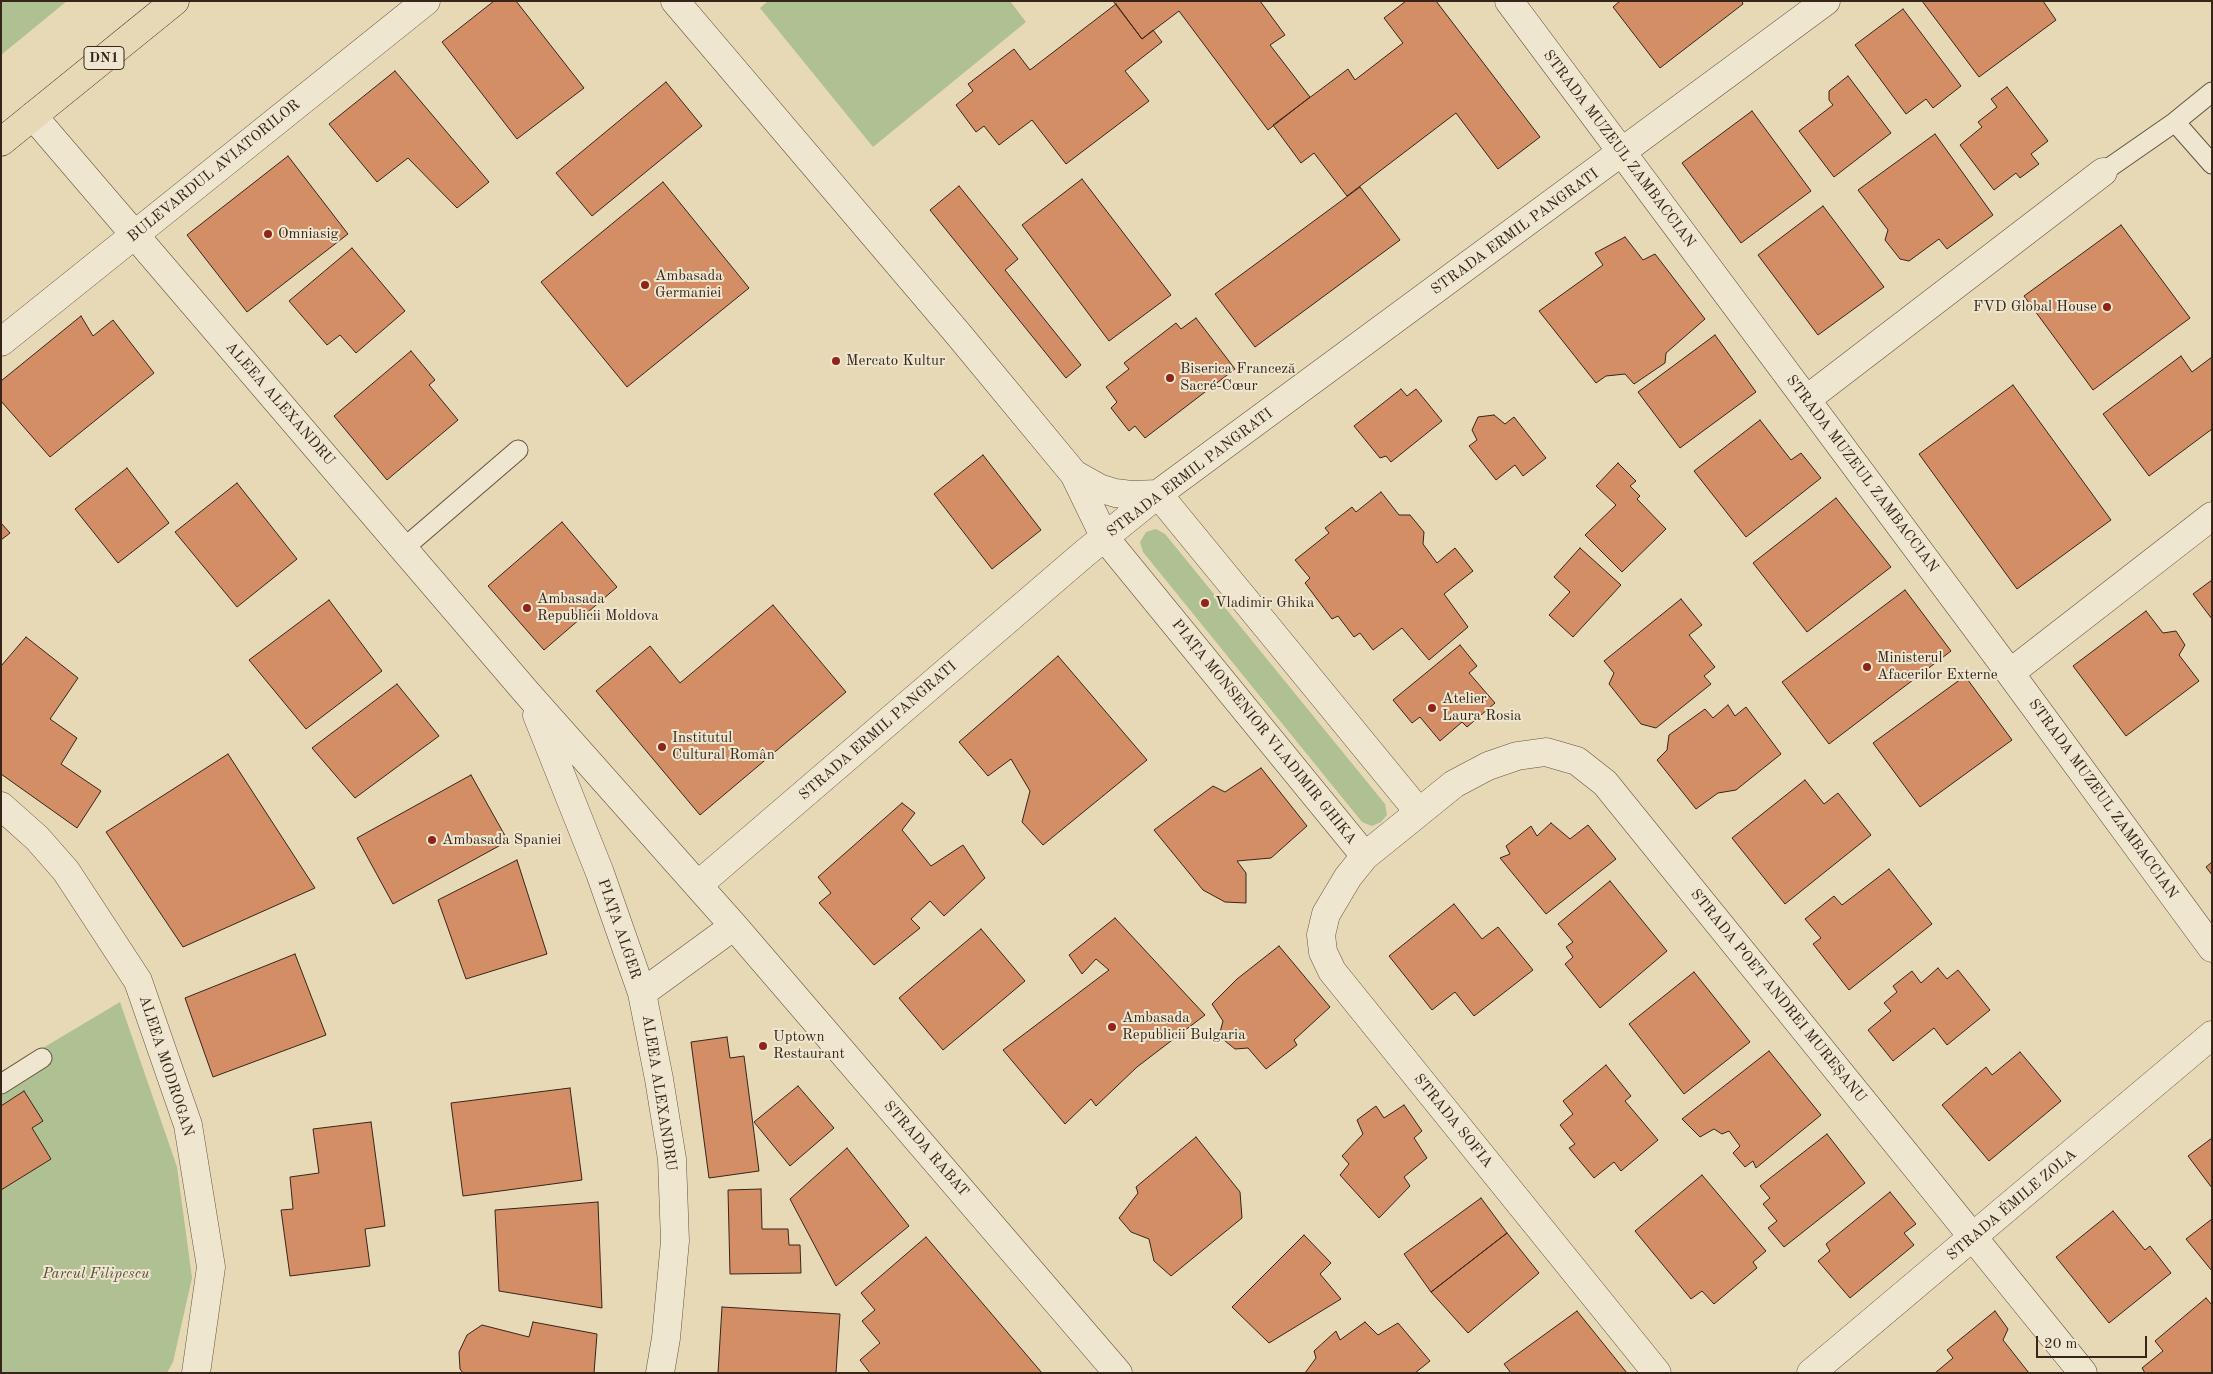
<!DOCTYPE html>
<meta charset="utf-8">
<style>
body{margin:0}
#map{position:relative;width:2213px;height:1374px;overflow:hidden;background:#e7d8b6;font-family:"Old Standard TT",serif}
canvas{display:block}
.frame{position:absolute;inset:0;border:2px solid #372519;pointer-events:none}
.scale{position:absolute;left:2036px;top:1336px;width:111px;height:22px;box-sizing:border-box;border:2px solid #372519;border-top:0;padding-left:6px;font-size:15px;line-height:18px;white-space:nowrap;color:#372519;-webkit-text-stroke:4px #efe6d0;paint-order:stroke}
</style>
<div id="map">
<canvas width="2213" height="1374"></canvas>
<div class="frame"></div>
<div class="scale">20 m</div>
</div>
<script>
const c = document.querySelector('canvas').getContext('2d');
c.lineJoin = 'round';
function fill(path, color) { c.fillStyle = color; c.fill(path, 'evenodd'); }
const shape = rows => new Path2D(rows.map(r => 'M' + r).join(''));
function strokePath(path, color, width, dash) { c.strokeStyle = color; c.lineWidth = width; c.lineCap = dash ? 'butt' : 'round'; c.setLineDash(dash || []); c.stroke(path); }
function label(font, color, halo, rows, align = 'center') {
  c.font = font + ' "Old Standard TT",serif'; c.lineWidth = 4; c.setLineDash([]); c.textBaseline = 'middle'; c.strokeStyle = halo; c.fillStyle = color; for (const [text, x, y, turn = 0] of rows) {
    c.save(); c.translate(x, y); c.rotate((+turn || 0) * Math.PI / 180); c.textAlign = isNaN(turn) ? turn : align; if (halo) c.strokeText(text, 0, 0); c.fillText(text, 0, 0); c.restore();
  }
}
fill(shape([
 [1,1,67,1,1,55],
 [768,1,1010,1,1026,22,873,147,760,8],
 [1156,529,1165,534,1385,804,1387,815,1381,822,1372,826,1362,822,1143,552,1140,542,1146,532],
 [120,1002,177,1167,192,1278,173,1362,167,1373,1,1373,1,1073]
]), '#afc092');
const building = shape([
 [494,1,516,1,584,88,517,139,442,42,494,1],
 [1113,1,1260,1,1285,35,1270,45,1310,97,1268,130,1179,11,1142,39,1113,1],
 [1406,1,1436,1,1540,137,1498,169,1456,113,1347,196,1314,153,1301,163,1273,125,1348,69,1355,80,1403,43,1384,18,1406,1],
 [1620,1,1742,1,1743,4,1660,68,1613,7,1620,1],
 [1922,1,2043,1,2056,20,1979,77,1922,1],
 [1116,4,1142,39,1153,30,1162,42,1125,71,1149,101,1066,164,1032,120,999,145,984,126,976,132,956,105,973,91,968,84,1014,49,1030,70,1116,4],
 [1903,9,1961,86,1933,108,1926,99,1906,114,1855,45,1903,9],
 [395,71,489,182,457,208,408,158,377,182,329,124,395,71],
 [1848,76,1891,133,1834,177,1799,131,1833,105,1829,100,1829,91,1848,76],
 [666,82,702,126,592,216,556,173,666,82],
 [2007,87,2048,141,2031,154,2039,164,2020,178,2016,173,1994,190,1960,145,1982,127,1978,122,1997,107,1991,99,2007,87],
 [1752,111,1811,191,1741,243,1682,163,1752,111],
 [1935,134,1993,215,1947,249,1939,239,1909,261,1900,259,1885,240,1888,230,1858,190,1935,134],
 [288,156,348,234,247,312,187,235,288,156],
 [1082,179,1171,295,1109,341,1022,225,1082,179],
 [663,182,749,288,627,387,541,282,663,182],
 [959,186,1018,259,1005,270,1081,365,1066,378,930,210,959,186],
 [1360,187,1400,240,1255,347,1215,294,1360,187],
 [1823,206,1884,287,1818,335,1758,255,1823,206],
 [2121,225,2190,318,2093,390,2024,296,2121,225],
 [1625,237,1643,260,1655,254,1705,319,1666,353,1665,363,1634,384,1625,374,1606,376,1596,383,1539,311,1603,265,1595,253,1625,237],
 [352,248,405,311,356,353,340,335,327,345,289,301,352,248],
 [81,316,93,336,113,320,154,373,50,457,1,401,1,381,81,316],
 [1196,318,1235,369,1145,438,1135,426,1129,431,1111,408,1117,402,1106,387,1129,369,1124,363,1176,323,1181,329,1196,318],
 [1715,335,1756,392,1680,448,1638,392,1715,335],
 [411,351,435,380,429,385,458,420,387,480,334,416,411,351],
 [2181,356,2192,372,2212,357,2212,429,2149,476,2103,414,2181,356],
 [2013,385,2111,520,2017,589,1919,454,2013,385],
 [1401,389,1407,396,1416,389,1442,421,1391,462,1386,456,1380,458,1354,426,1401,389],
 [1494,415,1505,424,1514,417,1546,458,1523,476,1515,465,1496,480,1469,446,1477,440,1472,430,1478,417,1494,415],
 [1760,420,1791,460,1801,453,1821,478,1746,537,1694,471,1760,420],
 [983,455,1041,530,992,569,934,494,983,455],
 [1618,463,1636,481,1630,486,1640,496,1637,499,1666,529,1622,572,1585,535,1616,505,1596,486,1618,463],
 [127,468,169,523,118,563,75,509,127,468],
 [237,483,297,559,237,607,175,532,237,483],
 [1381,492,1399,515,1410,515,1424,532,1423,544,1437,563,1455,548,1473,571,1444,594,1468,627,1429,660,1402,628,1373,650,1360,633,1354,637,1338,616,1332,619,1305,583,1310,578,1295,560,1329,533,1325,528,1352,507,1356,512,1381,492],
 [1836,498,1891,567,1807,632,1753,563,1836,498],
 [562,522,617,587,544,650,488,586,562,522],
 [1,523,10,533,1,540,1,523],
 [1580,548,1621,585,1573,637,1549,615,1570,592,1554,577,1580,548],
 [2212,580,2212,619,2193,594,2212,580],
 [1905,590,1951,651,1829,744,1782,682,1905,590],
 [1681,599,1702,625,1689,635,1715,667,1704,676,1711,684,1656,728,1641,724,1609,684,1614,673,1604,661,1681,599],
 [329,600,382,671,306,729,249,660,329,600],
 [773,605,846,692,700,815,596,691,650,646,680,683,773,605],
 [2146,611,2163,633,2176,631,2185,645,2179,655,2199,681,2126,736,2073,666,2146,611],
 [26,637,78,678,50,719,77,738,61,764,101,791,77,828,1,774,1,666,26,637],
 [1460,645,1477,666,1469,673,1495,703,1467,727,1462,722,1440,741,1420,717,1412,723,1393,700,1460,645],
 [1058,656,1147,760,1043,845,1022,822,1030,791,1011,759,988,776,959,742,1058,656],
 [1965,676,2012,740,1920,807,1873,743,1965,676],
 [397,684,439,736,355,798,312,748,397,684],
 [1728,705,1735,716,1746,707,1781,754,1736,790,1718,793,1696,809,1657,760,1667,750,1669,735,1705,709,1713,718,1728,705],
 [228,754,315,888,183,947,106,832,228,754],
 [1261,768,1307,826,1271,858,1237,861,1246,873,1246,903,1225,902,1203,890,1154,830,1213,786,1225,792,1261,768],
 [471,775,508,841,393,904,357,838,471,775],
 [1805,780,1824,804,1838,793,1871,835,1785,904,1732,838,1805,780],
 [902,803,915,813,902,830,931,866,963,845,985,878,944,916,930,901,911,919,920,928,874,965,819,903,831,893,818,877,902,803],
 [1551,823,1570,839,1588,825,1616,859,1546,914,1500,858,1510,854,1506,846,1531,826,1537,836,1551,823],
 [517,860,547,954,466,979,438,900,517,860],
 [2212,862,2212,875,2206,867,2212,862],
 [1889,869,1932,924,1849,990,1813,944,1821,938,1805,919,1834,896,1842,905,1889,869],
 [1610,881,1667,951,1600,1008,1565,964,1573,957,1566,947,1573,942,1558,924,1610,881],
 [1454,904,1482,939,1498,927,1533,970,1474,1016,1455,992,1432,1010,1389,956,1454,904],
 [1115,918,1205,1015,1137,1067,1096,1106,1091,1099,1065,1124,1003,1050,1109,970,1096,959,1082,974,1069,955,1115,918],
 [981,929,1025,981,943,1050,899,998,981,929],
 [1279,946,1330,1007,1294,1040,1297,1045,1266,1069,1248,1048,1235,1049,1219,1036,1223,1021,1212,1004,1237,979,1279,946],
 [295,954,326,1035,213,1077,185,998,295,954],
 [1938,968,1947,979,1958,970,1990,1010,1947,1045,1934,1028,1893,1061,1868,1030,1891,1011,1884,1003,1897,992,1893,986,1912,971,1921,983,1938,968],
 [1694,972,1750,1042,1684,1094,1629,1024,1694,972],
 [727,1037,730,1058,744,1056,759,1171,709,1178,691,1042,727,1037],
 [1769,1051,1821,1115,1756,1168,1753,1161,1745,1167,1733,1153,1740,1146,1729,1131,1722,1134,1714,1129,1700,1137,1682,1119,1769,1051],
 [2020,1052,2061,1101,1989,1161,1942,1105,1986,1067,1992,1075,2020,1052],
 [1606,1065,1631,1096,1625,1101,1658,1140,1621,1171,1614,1162,1594,1178,1569,1148,1575,1144,1560,1125,1573,1114,1563,1101,1606,1065],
 [798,1086,834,1128,790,1166,754,1122,798,1086],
 [570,1088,582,1180,463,1196,451,1103,570,1088],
 [24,1091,43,1121,32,1128,51,1159,1,1190,1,1106,24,1091],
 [1404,1105,1422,1131,1414,1138,1427,1158,1404,1177,1410,1186,1379,1218,1340,1175,1349,1164,1342,1156,1363,1134,1357,1120,1376,1106,1384,1118,1404,1105],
 [371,1122,385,1226,365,1229,370,1266,290,1276,281,1210,293,1209,290,1177,319,1173,313,1129,371,1122],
 [1827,1134,1865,1183,1784,1247,1768,1228,1777,1221,1763,1204,1770,1198,1760,1186,1827,1134],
 [1196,1137,1240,1192,1242,1218,1171,1276,1154,1261,1149,1239,1131,1232,1119,1218,1138,1193,1136,1187,1196,1137],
 [2212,1138,2212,1188,2188,1156,2212,1138],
 [847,1148,909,1226,836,1286,790,1199,847,1148],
 [1702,1175,1766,1251,1753,1262,1757,1268,1714,1304,1702,1291,1691,1299,1635,1231,1702,1175],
 [761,1189,762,1229,788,1229,789,1245,800,1245,801,1273,730,1274,728,1190,761,1189],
 [1890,1192,1916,1224,1904,1233,1914,1245,1850,1298,1818,1261,1830,1251,1826,1244,1890,1192],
 [1481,1198,1507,1233,1431,1292,1404,1254,1481,1198],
 [598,1202,602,1308,499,1291,495,1210,598,1202],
 [2113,1211,2145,1250,2150,1246,2171,1273,2109,1323,2056,1257,2113,1211],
 [2212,1219,2212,1271,2186,1239,2212,1219],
 [1507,1233,1539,1273,1468,1333,1431,1292,1507,1233],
 [1304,1235,1331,1263,1320,1274,1341,1299,1269,1343,1232,1307,1304,1235],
 [926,1237,1042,1373,870,1373,860,1360,880,1343,862,1321,875,1310,861,1293,926,1237],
 [2206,1298,2212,1305,2212,1373,2145,1373,2142,1368,2163,1351,2155,1341,2206,1298],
 [722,1307,840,1314,836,1373,718,1373,722,1307],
 [1577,1311,1627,1373,1511,1373,1504,1364,1577,1311],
 [1995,1311,2008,1329,2003,1340,2029,1373,1935,1373,1953,1358,1947,1350,1995,1311],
 [533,1322,597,1334,594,1373,463,1373,460,1369,459,1352,467,1335,482,1325,529,1337,533,1322],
 [1365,1322,1378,1335,1398,1323,1430,1361,1415,1373,1305,1373,1316,1358,1314,1351,1336,1331,1340,1340,1365,1322]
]);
fill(building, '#d38e66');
strokePath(building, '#372519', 1);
const lane = shape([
 [2175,122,2212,164],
 [2103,172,2175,122,2212,92],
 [404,548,518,450],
 [1,1084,42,1058]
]);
const street = shape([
 [675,1,959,335,1074,474,1105,538,1365,856],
 [1509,1,2010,673,2212,948],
 [33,116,527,693,734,926,1118,1373],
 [1,342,426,1],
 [1807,399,2103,172],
 [1074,474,1099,488,1115,493,1131,495,1158,494],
 [1158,494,1418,811],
 [2010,673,2212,516],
 [537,715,600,873,642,993,659,1079,672,1159,675,1241,666,1338,660,1373],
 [1,806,37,838,66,871,138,981,188,1125,211,1267,196,1373],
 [698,885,1085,553,1158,494,1826,1],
 [642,993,734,926],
 [1657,1373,1332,971,1323,952,1321,935,1326,914,1348,877,1365,856,1454,784,1488,766,1517,756,1546,752,1577,761,1605,783,2083,1373],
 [1811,1373,2212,1035]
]);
const primary = shape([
 [1,142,175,1]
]);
strokePath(lane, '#635240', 21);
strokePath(street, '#635240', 29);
strokePath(primary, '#372519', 29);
strokePath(lane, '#efe6d0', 19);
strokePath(street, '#efe6d0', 28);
strokePath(primary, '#e7d8b6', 28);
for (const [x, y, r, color] of [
 [268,234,5,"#8f2418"],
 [645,285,5,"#8f2418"],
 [2107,307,5,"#8f2418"],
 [836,361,5,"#8f2418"],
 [1170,378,5,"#8f2418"],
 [1205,603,5,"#8f2418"],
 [527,608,5,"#8f2418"],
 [1867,667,5,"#8f2418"],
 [1432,708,5,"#8f2418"],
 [662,747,5,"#8f2418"],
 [432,840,5,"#8f2418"],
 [1112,1027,5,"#8f2418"],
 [763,1046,5,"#8f2418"]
]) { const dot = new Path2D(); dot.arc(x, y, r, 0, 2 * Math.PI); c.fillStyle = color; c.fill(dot); strokePath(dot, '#efe6d0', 2); }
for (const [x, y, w] of [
 [104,58,40]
]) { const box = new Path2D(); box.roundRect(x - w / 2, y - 11.5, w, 23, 4); c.fillStyle = '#efe6d0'; c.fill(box); strokePath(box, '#372519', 1); }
label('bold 14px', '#372519', null, [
 ["DN1",104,58]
]);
label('15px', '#372519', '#efe6d0', [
 ["STRADA MUZEUL ZAMBACCIAN",1619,149,53],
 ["BULEVARDUL AVIATORILOR",214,171,-39],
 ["STRADA ERMIL PANGRATI",1515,232,-36],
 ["ALEEA ALEXANDRU",280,404,49],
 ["STRADA ERMIL PANGRATI",1190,473,-37],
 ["STRADA MUZEUL ZAMBACCIAN",1862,474,53],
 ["STRADA ERMIL PANGRATI",878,731,-41],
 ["PIAȚA MONSENIOR VLADIMIR GHIKA",1264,732,51],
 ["STRADA MUZEUL ZAMBACCIAN",2103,799,54],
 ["PIAȚA ALGER",619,929,71],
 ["STRADA POET ANDREI MUREȘANU",1778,996,51],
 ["ALEEA MODROGAN",166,1066,72],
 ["ALEEA ALEXANDRU",659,1093,81],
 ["STRADA SOFIA",1453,1121,51],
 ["STRADA RABAT",926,1149,49],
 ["STRADA ÉMILE ZOLA",2012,1205,-40]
]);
label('15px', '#372519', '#efe6d0', [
 ["Omniasig",278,234],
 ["Ambasada",655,276],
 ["Germaniei",655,293],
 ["FVD Global House",2097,307,"right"],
 ["Mercato Kultur",846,361],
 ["Biserica Franceză",1180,369],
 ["Sacré-Cœur",1180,386],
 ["Ambasada",537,599],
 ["Republicii Moldova",537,616],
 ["Vladimir Ghika",1215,603],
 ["Ministerul",1877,658],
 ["Afacerilor Externe",1877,675],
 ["Atelier",1442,699],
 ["Laura Rosia",1442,716],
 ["Institutul",672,738],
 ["Cultural Român",672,755],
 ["Ambasada Spaniei",442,840],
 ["Ambasada",1122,1018],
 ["Republicii Bulgaria",1122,1035],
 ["Uptown",773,1037],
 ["Restaurant",773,1054]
], 'left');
label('italic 15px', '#554c37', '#efe6d0', [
 ["Parcul Filipescu",96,1274]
]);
</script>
